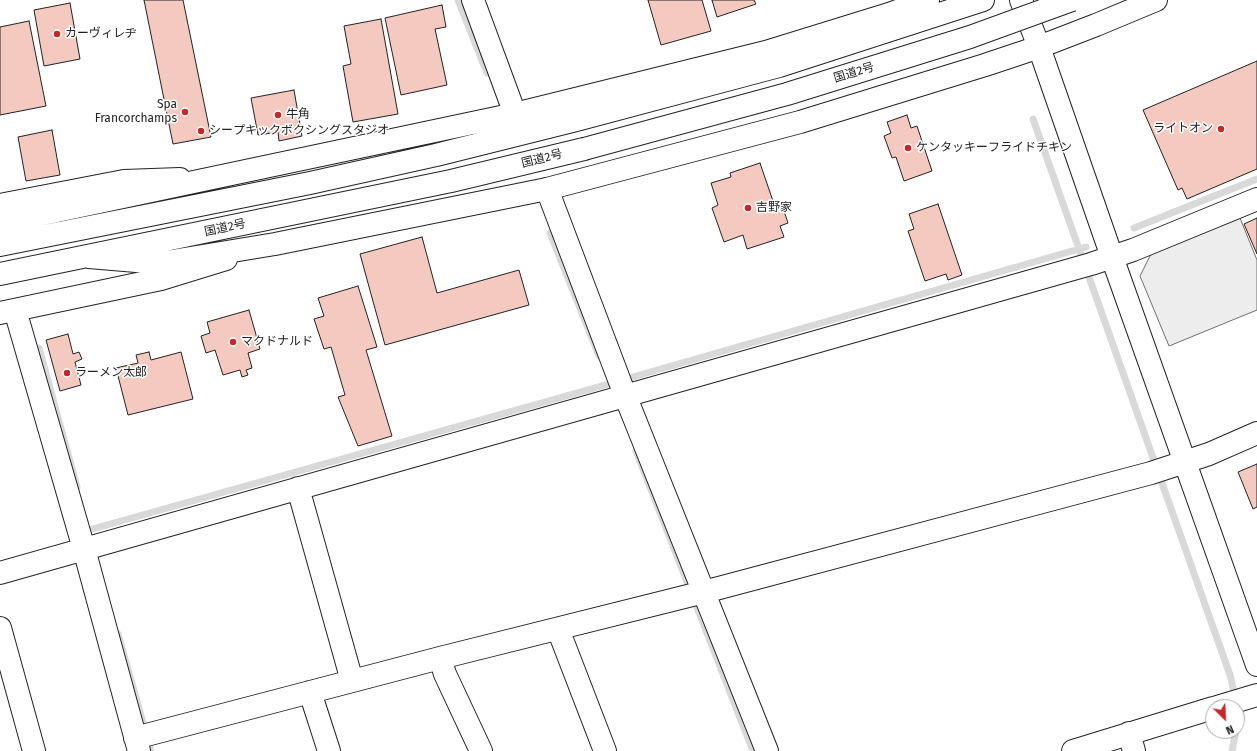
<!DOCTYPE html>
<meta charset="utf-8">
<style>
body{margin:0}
#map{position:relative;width:1257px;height:751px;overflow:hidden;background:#fff;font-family:"Fira Sans",sans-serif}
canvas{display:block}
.north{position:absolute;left:1205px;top:699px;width:40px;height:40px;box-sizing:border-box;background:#fff;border:1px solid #a7a7a7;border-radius:50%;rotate:156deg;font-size:11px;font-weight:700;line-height:16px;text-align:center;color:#222}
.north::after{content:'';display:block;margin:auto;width:14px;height:18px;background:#c62828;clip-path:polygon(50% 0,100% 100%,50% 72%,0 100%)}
</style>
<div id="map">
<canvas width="1257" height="751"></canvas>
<div class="north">N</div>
</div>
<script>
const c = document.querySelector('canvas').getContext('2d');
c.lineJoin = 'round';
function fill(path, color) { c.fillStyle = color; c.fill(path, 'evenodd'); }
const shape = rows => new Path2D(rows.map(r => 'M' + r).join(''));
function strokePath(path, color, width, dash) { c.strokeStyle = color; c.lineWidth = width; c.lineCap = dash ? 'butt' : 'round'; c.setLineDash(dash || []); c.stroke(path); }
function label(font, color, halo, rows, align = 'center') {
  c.font = font + ' "Fira Sans","Noto Sans JP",sans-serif'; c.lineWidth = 3; c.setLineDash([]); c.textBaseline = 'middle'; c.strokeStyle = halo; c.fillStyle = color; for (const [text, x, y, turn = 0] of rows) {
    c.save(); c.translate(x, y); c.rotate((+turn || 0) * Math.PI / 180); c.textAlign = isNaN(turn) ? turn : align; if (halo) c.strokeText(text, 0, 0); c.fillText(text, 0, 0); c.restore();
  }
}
const parking = shape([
 [1240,218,1257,260,1257,310,1169,346,1140,276,1151,254,1240,218]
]);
fill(parking, '#ededed');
strokePath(parking, '#6f6f6f', 1);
strokePath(shape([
 [458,0,487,73],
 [1033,119,1230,675,1239,714,1237,724],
 [1134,228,1257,179],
 [550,233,599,356],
 [39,348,77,487],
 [636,451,753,751],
 [89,530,598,387,1086,247],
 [118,634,151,751],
 [1232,751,1236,731]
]), '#d9d9d9', 7);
const building = shape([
 [144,0,183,0,211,137,173,144,144,0],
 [648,0,702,0,711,31,661,45,648,0],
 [712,0,754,0,756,4,717,17,712,0],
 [70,3,80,59,44,66,34,10,70,3],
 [442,5,446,27,435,29,447,85,401,95,385,18,442,5],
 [381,19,398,114,353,122,343,66,351,64,344,26,381,19],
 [29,21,46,106,0,115,0,27,29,21],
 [1257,61,1257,169,1187,199,1182,188,1178,190,1143,110,1257,61],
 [294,90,302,136,279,141,278,132,258,135,251,98,294,90],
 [907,115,911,128,917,126,932,171,904,181,896,157,892,158,884,136,891,133,887,122,907,115],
 [52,130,60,175,26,181,18,137,52,130],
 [760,163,774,204,781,202,788,223,780,226,784,237,747,249,743,235,724,242,712,208,718,205,711,183,731,177,730,173,760,163],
 [938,204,962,275,948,280,946,274,925,281,908,231,914,229,909,214,938,204],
 [1257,218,1257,254,1244,224,1257,218],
 [422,237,437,293,519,270,529,305,385,345,360,254,422,237],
 [358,286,377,347,366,350,392,436,358,446,338,397,345,395,331,347,324,349,314,319,324,316,318,298,358,286],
 [249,310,260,349,248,353,252,368,246,370,248,375,242,377,240,370,223,375,215,350,206,353,201,336,210,333,207,322,249,310],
 [68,334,73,354,79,352,82,359,75,362,81,385,60,391,46,340,68,334],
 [149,352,151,360,181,352,193,399,128,415,116,368,138,363,136,355,149,352],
 [1257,464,1257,507,1253,509,1238,472,1257,464]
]);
fill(building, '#f3c9c0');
strokePath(building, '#222', 1);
const minor = shape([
 [473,0,515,114],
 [1021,0,1039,47,1112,257,1257,665],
 [547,189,625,395,767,751],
 [0,205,124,181,180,179],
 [15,310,84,549,139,751],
 [0,313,161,279,226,259],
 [298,488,352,681],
 [0,573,1091,264,1133,250,1257,199],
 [0,628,34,751],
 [558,629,605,751],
 [440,658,445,674,481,751],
 [310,692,329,751],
 [1217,707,1257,695],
 [1129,733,1134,751],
 [135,738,440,658,704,592,1151,473,1209,454,1257,433],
 [1073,751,1213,708]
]);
const highway = shape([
 [0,223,515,114,766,52,889,14,928,0],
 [0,245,310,183,436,155,576,120,779,66,983,0],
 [89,257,160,263,275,244,547,189,800,122,985,65,1039,47,1096,25,1156,0],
 [0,274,451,181,584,149]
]);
strokePath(minor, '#222', 24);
strokePath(highway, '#222', 24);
strokePath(minor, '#fff', 22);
strokePath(highway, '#fff', 22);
const highwayBridge = shape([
 [584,149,787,94,970,37,1072,0]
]);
strokePath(highwayBridge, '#222', 24, []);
strokePath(highwayBridge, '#fff', 22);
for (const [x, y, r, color] of [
 [57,34,4,"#c62828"],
 [185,112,4,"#c62828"],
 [278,115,4,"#c62828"],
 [1221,129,4,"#c62828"],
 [201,131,4,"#c62828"],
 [908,148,4,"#c62828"],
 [748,208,4,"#c62828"],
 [233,342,4,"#c62828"],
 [67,373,4,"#c62828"]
]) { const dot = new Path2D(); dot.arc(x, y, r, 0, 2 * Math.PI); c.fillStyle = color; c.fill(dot); strokePath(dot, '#fff', 1.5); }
label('12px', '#222', '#fff', [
 ["カーヴィレヂ",65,34],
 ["Spa",177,105,"right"],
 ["Francorchamps",177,119,"right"],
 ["牛角",286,115],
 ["ライトオン",1213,129,"right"],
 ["シープキックボクシングスタジオ",209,131],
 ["ケンタッキーフライドチキン",916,148],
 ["吉野家",756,208],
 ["マクドナルド",241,342],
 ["ラーメン太郎",75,373]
], 'left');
label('12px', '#222', '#fff', [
 ["国道2号",854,73,-17],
 ["国道2号",542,159,-14],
 ["国道2号",225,228,-12]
]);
</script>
